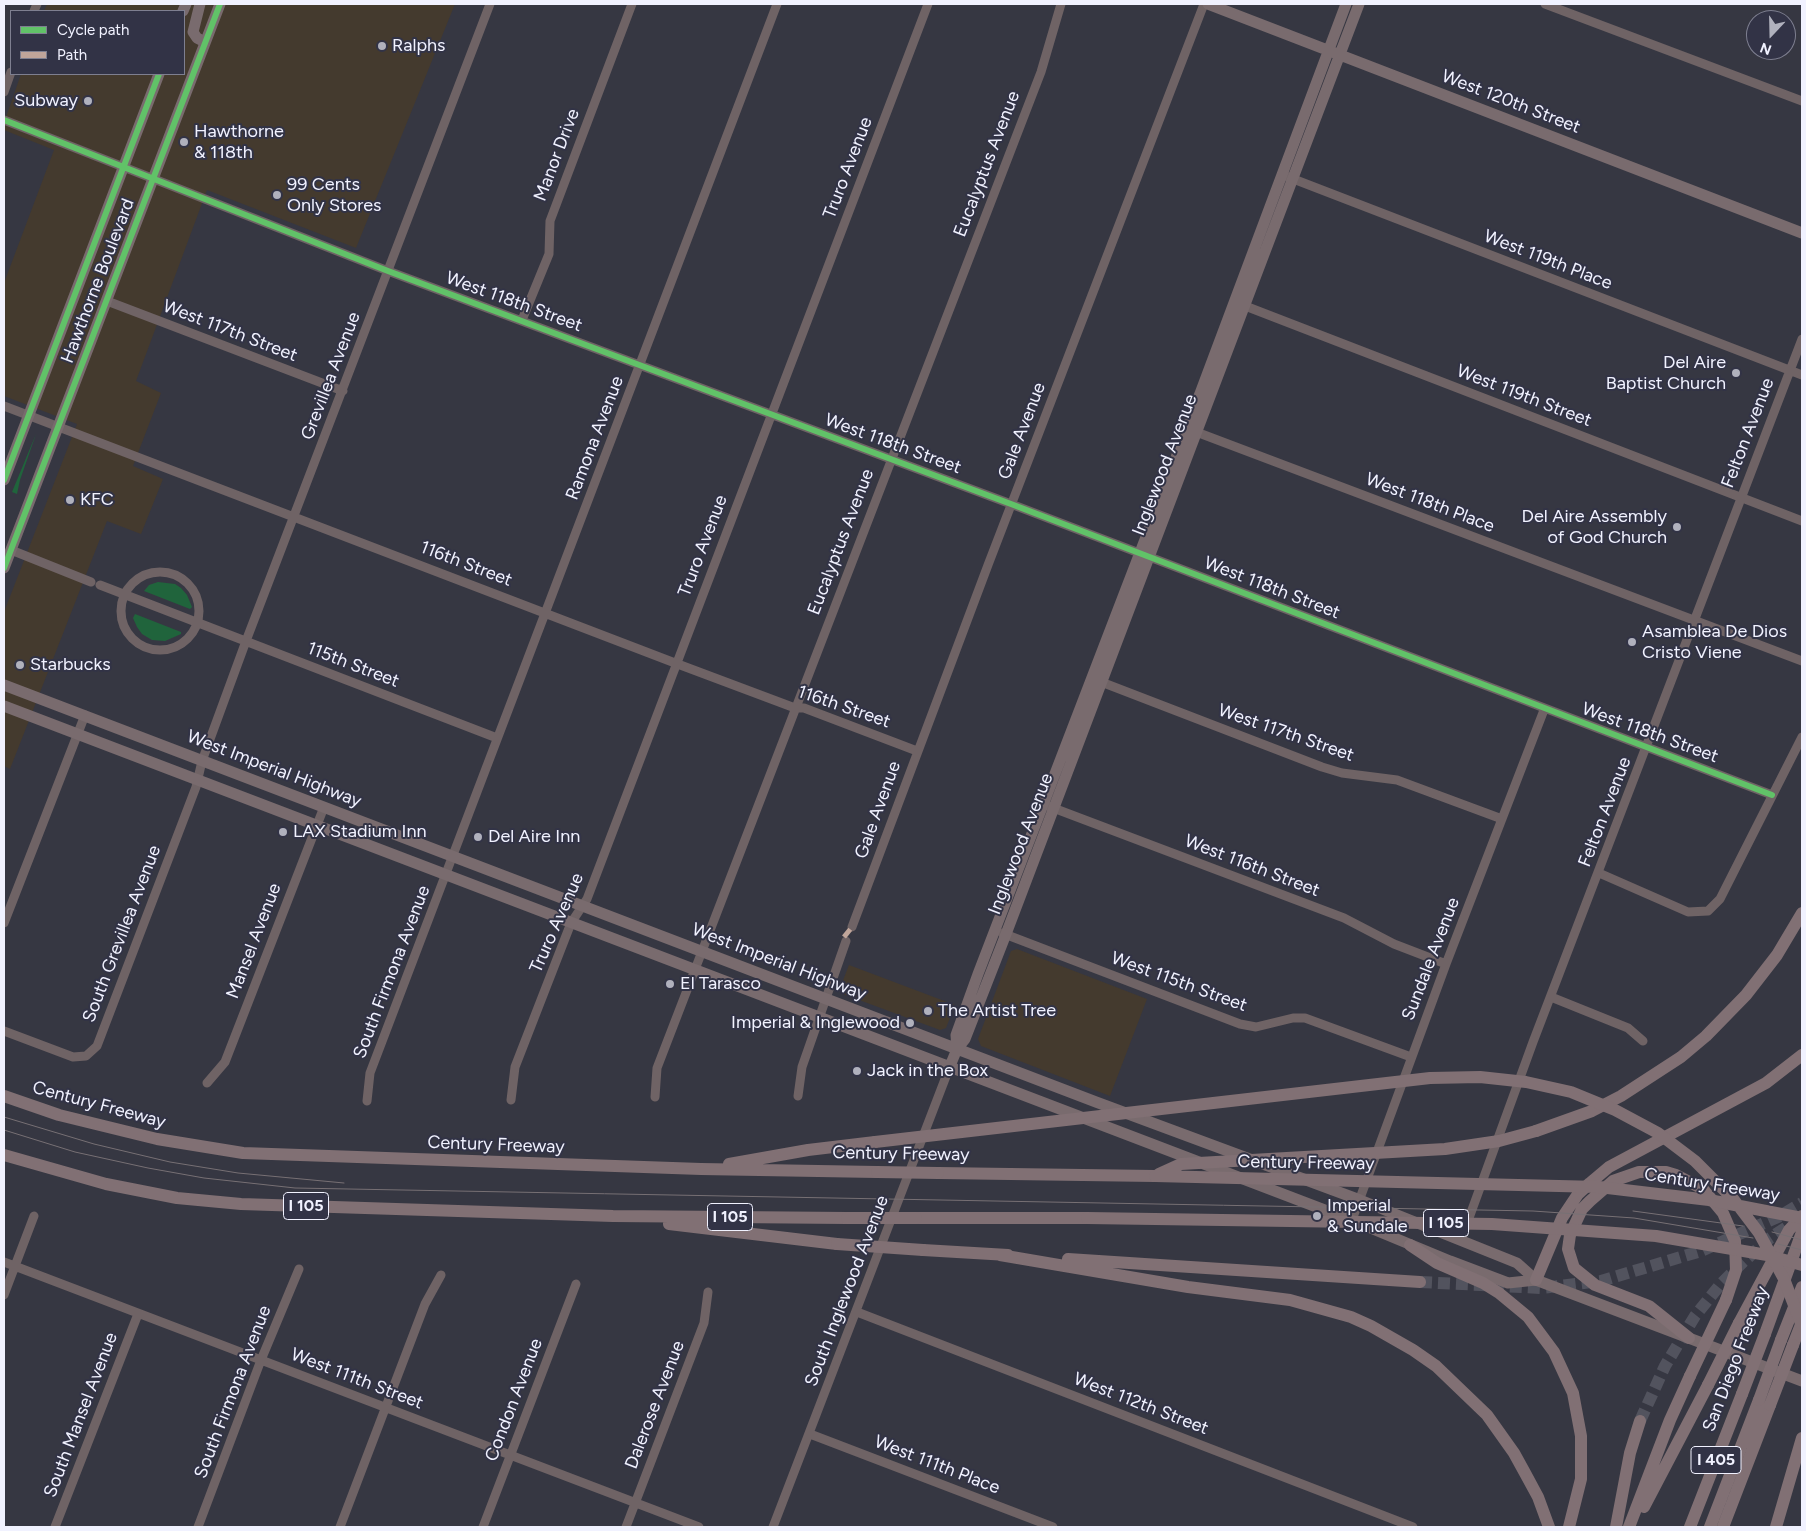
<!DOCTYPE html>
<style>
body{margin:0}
#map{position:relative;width:1806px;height:1531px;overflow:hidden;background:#363742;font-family:Figtree,sans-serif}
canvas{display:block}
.frame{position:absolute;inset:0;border:5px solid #f1f2ff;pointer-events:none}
.legend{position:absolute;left:10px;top:10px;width:175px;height:65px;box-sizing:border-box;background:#323346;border:1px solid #7e7f90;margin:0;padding:6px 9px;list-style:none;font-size:15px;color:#f1f2ff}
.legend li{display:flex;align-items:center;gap:10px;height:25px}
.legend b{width:25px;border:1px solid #7e7f90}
.north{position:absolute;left:1746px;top:10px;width:50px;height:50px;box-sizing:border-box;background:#323346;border:1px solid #7e7f90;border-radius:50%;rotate:201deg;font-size:14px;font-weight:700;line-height:20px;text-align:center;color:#f1f2ff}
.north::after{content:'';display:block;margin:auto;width:18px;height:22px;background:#b0b1bd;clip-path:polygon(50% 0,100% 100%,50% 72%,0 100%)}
</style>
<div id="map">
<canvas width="1806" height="1531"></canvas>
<div class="frame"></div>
<ul class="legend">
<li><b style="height:6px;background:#61c268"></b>Cycle path</li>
<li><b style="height:6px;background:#c0a59a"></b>Path</li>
</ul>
<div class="north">N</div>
</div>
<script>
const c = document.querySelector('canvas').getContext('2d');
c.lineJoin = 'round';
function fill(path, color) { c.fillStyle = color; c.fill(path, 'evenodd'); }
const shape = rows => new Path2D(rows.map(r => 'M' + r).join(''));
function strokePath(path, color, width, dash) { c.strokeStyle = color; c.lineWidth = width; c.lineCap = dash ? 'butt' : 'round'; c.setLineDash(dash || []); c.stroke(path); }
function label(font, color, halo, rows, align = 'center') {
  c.font = font + ' Figtree,sans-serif'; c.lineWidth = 4; c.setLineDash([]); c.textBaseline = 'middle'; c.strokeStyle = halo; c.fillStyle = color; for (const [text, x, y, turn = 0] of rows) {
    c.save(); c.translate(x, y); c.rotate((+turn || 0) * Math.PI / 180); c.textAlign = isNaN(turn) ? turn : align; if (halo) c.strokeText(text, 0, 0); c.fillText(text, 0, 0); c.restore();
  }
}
fill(shape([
 [47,4,455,4,356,248,207,190,136,381,161,393,133,466,163,479,141,534,107,521,10,769,4,766,4,612,77,424,4,396,4,283,54,150,4,130,4,123,21,74,184,74,184,11,44,11],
 [1017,949,1147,999,1110,1096,981,1046,978,1039,1011,951],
 [849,965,955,1005,946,1028,940,1030,843,994,840,988]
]), '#443a2e');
fill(shape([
 [36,434,20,480,17,494,12,492],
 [158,582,175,584,181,588,187,595,192,607,190,609,144,591,149,585],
 [135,614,181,632,181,634,165,641,152,640,142,634,137,627,133,618]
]), '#20643c');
strokePath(shape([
 [1420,1282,1542,1288,1601,1281,1701,1251,1780,1216,1802,1203],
 [1640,1421,1665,1366,1695,1316,1720,1285,1743,1262,1770,1238,1796,1221]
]), '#52535e', 12, [12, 6]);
strokePath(shape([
 [1545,4,1802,101],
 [34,11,37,4],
 [4,92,11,72],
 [4,120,388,271,1011,504,1772,795],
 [1283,175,1802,375],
 [107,301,343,391],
 [1240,304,1802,521],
 [522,320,549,254,550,221,632,4],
 [4,406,675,663,795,708,804,708,917,751],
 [1191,430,1802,661],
 [11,550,91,582],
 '121 611a39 39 0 1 1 78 0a39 39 0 1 1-78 0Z',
 [100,585,497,738],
 [1096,680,1322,767,1342,773,1397,780,1502,819],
 [1048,806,1344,918,1394,944,1446,964],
 [1599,873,1688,912,1708,911,1720,899,1802,737],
 [4,923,85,715],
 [852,927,988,565,1204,4],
 [1002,933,1240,1024,1256,1027,1293,1018,1305,1018,1411,1057],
 [1551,997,1628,1028,1643,1041],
 [4,1031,73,1057,86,1056,97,1046,196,787,202,761,246,641,490,4],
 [207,1083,225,1062,324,807],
 [798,1096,802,1067,846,941],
 [655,1097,657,1068,1041,72,1061,4],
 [511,1100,515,1067,571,923,587,899,928,4],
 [367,1101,370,1073,777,4],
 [1352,1220,1446,964,1544,710],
 [1461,1240,1533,1042,1802,339],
 [4,1262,699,1527],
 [4,1295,34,1216],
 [857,1312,1413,1527],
 [810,1434,1053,1527],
 [55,1527,138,1314],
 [198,1527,261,1360,299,1269],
 [340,1527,425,1304,441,1275],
 [483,1527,576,1284],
 [626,1527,704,1323,708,1292],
 [773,1527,950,1066]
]), '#6f6365', 9);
strokePath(shape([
 [200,4,193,32,197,38,205,42],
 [1208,4,1802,233],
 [183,11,186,4],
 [4,480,159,74],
 [4,568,220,4],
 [4,685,1096,1102,1360,1200,1517,1263,1536,1280,1802,1381],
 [4,706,1356,1222,1450,1261,1508,1283,1536,1280],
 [957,1049,956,1035,978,974,1156,511,1346,4],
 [950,1066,957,1049,965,1039,1006,934,1359,4]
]), '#796b6e', 11);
strokePath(shape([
 [4,1096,59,1115,157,1139,243,1153,701,1169,877,1172],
 [1536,1131,1592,1111,1621,1096,1681,1057,1706,1036,1746,995,1777,955,1802,913],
 [4,1155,106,1184,177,1198,241,1204,613,1216,847,1218],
 [729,1164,808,1150,875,1142],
 [938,1173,1155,1176],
 [916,1218,1087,1218],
 [669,1224,837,1244],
 [1410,1245,1437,1263,1483,1283,1499,1293,1528,1317,1554,1352,1573,1393,1581,1436,1581,1479,1569,1527],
 [923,1250,1008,1255],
 [1000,1255,1188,1287,1290,1300,1351,1317,1371,1326,1413,1350,1436,1366,1487,1415,1514,1453,1525,1473,1538,1497,1549,1527],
 [1068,1259,1420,1282],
 [1536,1280,1562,1218,1578,1194,1590,1183,1609,1167,1766,1083,1802,1055],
 [1739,1323,1789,1230,1802,1216],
 [1765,1334,1802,1232],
 [1689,1338,1649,1306,1595,1285,1574,1268,1568,1249,1570,1235,1582,1209,1590,1201,1613,1181,1639,1172,1666,1172,1676,1175,1703,1189,1723,1213,1735,1241,1736,1270,1726,1300],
 [1781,1340,1802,1287],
 [1793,1345,1802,1322],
 [1644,1507,1708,1385],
 [1616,1527,1630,1453,1640,1421],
 [1629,1527,1670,1420,1690,1376],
 [1690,1527,1742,1394],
 [1710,1527,1759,1400],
 [1723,1527,1770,1405],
 [1776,1527,1802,1438]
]), '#817074', 12);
strokePath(shape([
 [4,1117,94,1144,170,1162,238,1173,344,1183],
 [4,1130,75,1152,148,1168,204,1178,295,1188,1533,1211,1634,1218,1753,1238],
 [1633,1211,1743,1226],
 [1772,1232,1802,1240],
 [1778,1244,1802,1250]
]), '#777074', 1);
strokePath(shape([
 [875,1142,1430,1078,1480,1077,1526,1082,1571,1092,1615,1110,1658,1133,1695,1161,1734,1200,1759,1233,1784,1279,1802,1326],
 [877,1172,938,1173],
 [1159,1174,1181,1164,1445,1149,1499,1141,1536,1131],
 [1155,1176,1599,1187,1709,1200,1802,1218],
 [847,1218,916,1218],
 [1087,1218,1492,1224,1656,1236,1767,1255,1802,1265],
 [837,1244,923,1250],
 [1690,1376,1726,1300],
 [1708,1385,1739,1323],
 [1742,1394,1765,1334],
 [1759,1400,1781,1340],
 [1770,1405,1793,1345]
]), '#817074', 12);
strokePath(shape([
 [844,937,852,927]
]), '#c0a59a', 5, [10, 5]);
strokePath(shape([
 [4,120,388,271,1011,504,1772,795],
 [4,480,159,74],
 [4,568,220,4]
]), '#61c268', 6);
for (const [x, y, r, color] of [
 [382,46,5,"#b0b1bd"],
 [88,101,5,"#b0b1bd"],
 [184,142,5,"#b0b1bd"],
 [277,195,5,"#b0b1bd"],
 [1736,373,5,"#b0b1bd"],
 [70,500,5,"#b0b1bd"],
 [1677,527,5,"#b0b1bd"],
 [1632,642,5,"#b0b1bd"],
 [20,665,5,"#b0b1bd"],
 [283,832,5,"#b0b1bd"],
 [478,837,5,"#b0b1bd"],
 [670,984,5,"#b0b1bd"],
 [928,1011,5,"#b0b1bd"],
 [910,1023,5,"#b0b1bd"],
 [857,1071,5,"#b0b1bd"],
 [1317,1216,5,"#b0b1bd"]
]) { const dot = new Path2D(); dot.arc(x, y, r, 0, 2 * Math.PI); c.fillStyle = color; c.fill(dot); strokePath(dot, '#323346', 2); }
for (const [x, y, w] of [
 [306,1206,45],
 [730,1217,45],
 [1446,1223,45],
 [1716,1460,50]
]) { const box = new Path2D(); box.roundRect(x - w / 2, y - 13.5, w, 27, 4); c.fillStyle = '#323346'; c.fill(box); strokePath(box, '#f1f2ff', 1); }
label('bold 16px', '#f1f2ff', null, [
 ["I 105",306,1206],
 ["I 105",730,1217],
 ["I 105",1446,1223],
 ["I 405",1716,1460]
]);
label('18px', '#f1f2ff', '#323346', [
 ["Ralphs",392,46],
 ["Subway",78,101,"right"],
 ["Hawthorne",194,132],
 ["& 118th",194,153],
 ["99 Cents",287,185],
 ["Only Stores",287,206],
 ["Del Aire",1726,363,"right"],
 ["Baptist Church",1726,384,"right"],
 ["KFC",80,500],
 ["Del Aire Assembly",1667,517,"right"],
 ["of God Church",1667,538,"right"],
 ["Asamblea De Dios",1642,632],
 ["Cristo Viene",1642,653],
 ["Starbucks",30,665],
 ["LAX Stadium Inn",293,832],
 ["Del Aire Inn",488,837],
 ["El Tarasco",680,984],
 ["The Artist Tree",938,1011],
 ["Imperial & Inglewood",900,1023,"right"],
 ["Jack in the Box",867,1071],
 ["Imperial",1327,1206],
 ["& Sundale",1327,1227]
], 'left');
label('18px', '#f1f2ff', '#323346', [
 ["West 120th Street",1511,102,21],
 ["Manor Drive",557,155,-69],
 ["Eucalyptus Avenue",987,164,-69],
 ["Truro Avenue",848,168,-69],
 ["West 119th Place",1548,260,21],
 ["Hawthorne Boulevard",98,281,-69],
 ["West 118th Street",514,302,20],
 ["West 117th Street",230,331,21],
 ["Grevillea Avenue",331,376,-69],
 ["West 119th Street",1524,396,21],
 ["Gale Avenue",1022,431,-69],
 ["Felton Avenue",1748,433,-69],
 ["Ramona Avenue",595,438,-69],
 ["West 118th Street",893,444,20],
 ["Inglewood Avenue",1165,465,-69],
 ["West 118th Place",1430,503,21],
 ["Eucalyptus Avenue",841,542,-69],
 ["Truro Avenue",703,546,-69],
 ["116th Street",466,564,21],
 ["West 118th Street",1272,588,21],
 ["115th Street",353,665,21],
 ["116th Street",844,707,19],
 ["West 117th Street",1286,733,19],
 ["West 118th Street",1650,733,20],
 ["West Imperial Highway",274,769,21],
 ["Gale Avenue",878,810,-70],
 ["Felton Avenue",1605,812,-69],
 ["Inglewood Avenue",1021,844,-69],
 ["West 116th Street",1252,866,21],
 ["Truro Avenue",557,923,-66],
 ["South Grevillea Avenue",122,934,-69],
 ["Mansel Avenue",254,941,-69],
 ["Sundale Avenue",1431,959,-69],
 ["West Imperial Highway",779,962,21],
 ["South Firmona Avenue",392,972,-69],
 ["West 115th Street",1179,982,20],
 ["Century Freeway",99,1105,15],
 ["Century Freeway",496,1145,2],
 ["Century Freeway",901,1154,1],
 ["Century Freeway",1306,1163,1],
 ["Century Freeway",1712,1185,9],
 ["South Inglewood Avenue",847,1291,-69],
 ["San Diego Freeway",1736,1359,-69],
 ["West 111th Street",357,1379,21],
 ["South Firmona Avenue",233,1392,-69],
 ["Condon Avenue",514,1400,-69],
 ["West 112th Street",1141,1404,21],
 ["Dalerose Avenue",655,1405,-69],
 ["South Mansel Avenue",81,1415,-69],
 ["West 111th Place",937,1465,21]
]);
</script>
